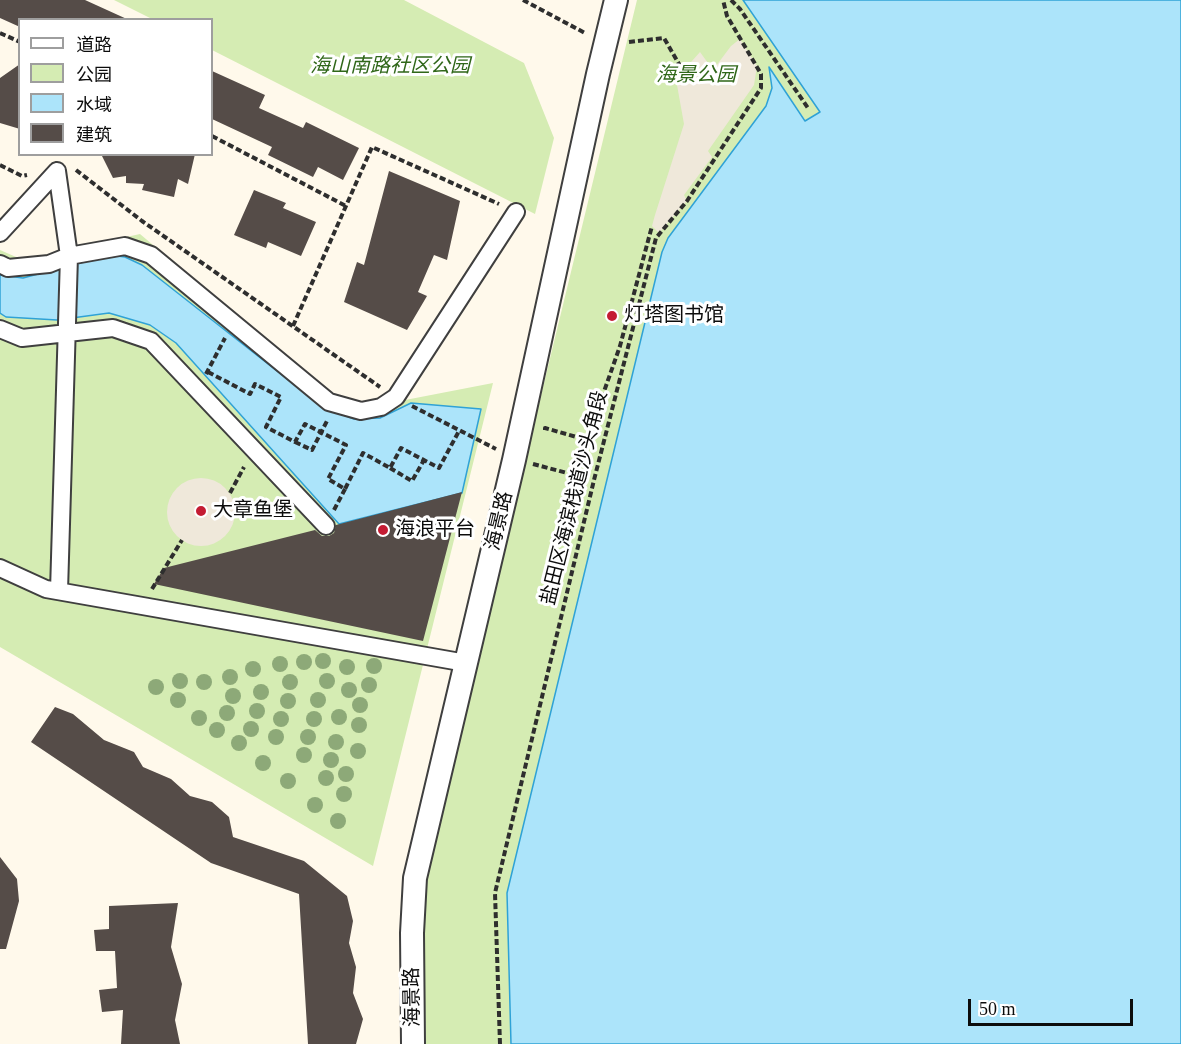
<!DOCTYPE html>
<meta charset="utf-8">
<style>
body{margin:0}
#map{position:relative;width:1181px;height:1044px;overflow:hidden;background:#fff9eb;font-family:"Times New Roman","Noto Sans SC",serif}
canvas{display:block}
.legend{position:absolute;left:18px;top:18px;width:195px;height:138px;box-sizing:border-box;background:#fff;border:2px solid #9e9e9e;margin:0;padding:8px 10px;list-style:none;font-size:18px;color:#0c0c0c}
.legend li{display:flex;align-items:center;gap:12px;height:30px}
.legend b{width:30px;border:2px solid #9e9e9e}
.scale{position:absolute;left:968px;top:999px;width:165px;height:27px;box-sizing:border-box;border:3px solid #0c0c0c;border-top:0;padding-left:8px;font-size:18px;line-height:21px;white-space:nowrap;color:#0c0c0c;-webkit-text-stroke:4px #fff;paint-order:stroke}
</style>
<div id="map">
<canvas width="1181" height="1044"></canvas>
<ul class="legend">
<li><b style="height:8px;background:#fff"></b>道路</li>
<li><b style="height:16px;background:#d5ecb3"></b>公园</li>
<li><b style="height:16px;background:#ace4fa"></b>水域</li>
<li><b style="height:16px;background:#554c48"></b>建筑</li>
</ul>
<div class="scale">50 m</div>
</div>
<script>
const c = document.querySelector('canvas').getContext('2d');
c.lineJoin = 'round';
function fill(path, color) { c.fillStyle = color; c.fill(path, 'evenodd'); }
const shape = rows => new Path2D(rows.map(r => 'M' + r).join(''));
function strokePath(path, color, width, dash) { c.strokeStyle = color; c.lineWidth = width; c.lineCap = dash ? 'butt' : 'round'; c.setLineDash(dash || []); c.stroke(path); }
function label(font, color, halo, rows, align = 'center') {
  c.font = font + ' "Times New Roman","Noto Sans SC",serif'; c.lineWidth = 6; c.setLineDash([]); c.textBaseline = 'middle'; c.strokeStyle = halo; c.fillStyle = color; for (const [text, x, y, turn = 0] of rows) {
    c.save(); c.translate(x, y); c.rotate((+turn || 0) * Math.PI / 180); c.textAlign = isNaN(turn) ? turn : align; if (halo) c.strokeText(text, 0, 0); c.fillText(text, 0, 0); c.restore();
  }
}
fill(shape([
 [114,0,404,0,524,63,554,138,535,214,212,50,212,20,152,19],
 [637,0,743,0,820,112,806,121,770,69,772,88,766,106,668,238,507,893,511,1044,426,1044,423,927,427,865],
 [140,234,340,403,400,401,493,383,373,866,0,647,0,250,23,260]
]), '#d5ecb3');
fill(shape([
 [740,39,757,66,754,85,708,151,712,157,684,195,687,201,659,233,652,226,655,215,684,124,677,85,683,71,700,52,713,70,731,46],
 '167 512a34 34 0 1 1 68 0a34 34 0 1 1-68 0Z'
]), '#efe8da');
const water = shape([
 [743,0,1181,0,1181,1044,511,1044,507,893,662,252,668,238,766,106,772,88,769,67,805,121,820,112,743,0],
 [110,255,125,257,142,265,319,404,330,410,354,419,380,418,411,403,481,409,462,493,339,524,176,343,150,325,109,313,57,320,6,317,0,313,0,275,23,278,110,255]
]);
fill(water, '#ace4fa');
strokePath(water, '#2fa2d6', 1.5);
fill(shape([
 [0,0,85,0,129,20,20,20,20,27,0,18],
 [20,64,20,129,0,123,0,78],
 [212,71,265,95,259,108,303,128,306,122,359,148,343,180,318,167,313,177,268,155,272,147,212,119],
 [101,154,195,154,188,184,178,179,174,197,142,190,144,184,126,183,126,176,113,178],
 [389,171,460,201,447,260,434,255,418,292,427,296,407,330,344,302,357,262,364,265],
 [254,190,286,203,283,208,316,222,301,256,268,242,266,248,234,235],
 [462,492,423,641,154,584,164,568,315,530,322,536,329,536,334,533,336,525],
 [55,707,73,714,104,740,134,752,143,767,171,779,190,796,212,802,229,817,233,837,304,861,347,896,353,921,349,943,356,967,353,993,363,1019,356,1044,308,1044,299,894,211,863,31,742],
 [0,857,17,879,19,901,6,949,0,949],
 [178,903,171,947,182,984,175,1020,180,1044,121,1044,123,1010,102,1012,99,990,117,988,115,951,96,951,94,930,109,929,109,906]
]), '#554c48');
const pedestrian = shape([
 [57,171,69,256,59,591],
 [0,233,57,171],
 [0,264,8,268,49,264,69,256,125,246,151,255,329,402,361,411,381,407,396,397,516,212],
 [0,329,22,338,113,328,151,341,326,526],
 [0,568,46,589,466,663]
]);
const minor = shape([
 [413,1044,412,933,415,878,514,460,598,74,616,0]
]);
strokePath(pedestrian, '#3f3f3f', 20);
strokePath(minor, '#3f3f3f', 26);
strokePath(shape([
 [523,0,585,33],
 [731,0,740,9,808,108],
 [0,33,20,42],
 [629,42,664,38,683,71],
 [212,136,346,206],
 [0,165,22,176,27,175],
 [76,170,142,221,380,387],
 [293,326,372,147,499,204],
 [208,372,250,394,255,384,281,397,266,427,295,442,305,424,346,445,328,479,345,489,363,453,390,468,401,448,439,468,459,431],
 [206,374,225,338],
 [412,406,496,449],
 [545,430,545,428,587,440,620,346,652,226],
 [295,442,312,450,328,419],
 [533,464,586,478],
 [390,468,412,481,424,460],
 [230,493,244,467],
 [334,510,345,489],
 [152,589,182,540],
 [500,1044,495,893,594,480,656,238,687,201,761,88,761,74,727,16,723,0]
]), '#2e2e2e', 4, [6, 3]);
strokePath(pedestrian, '#fff', 16);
strokePath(minor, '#fff', 22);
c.fillStyle = '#8da978';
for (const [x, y] of [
 [323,661],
 [304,662],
 [280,664],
 [374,666],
 [347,667],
 [253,669],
 [230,677],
 [180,681],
 [327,681],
 [204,682],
 [290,682],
 [369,685],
 [156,687],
 [349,690],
 [261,692],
 [233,696],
 [178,700],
 [318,700],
 [288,701],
 [360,705],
 [257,711],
 [227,713],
 [339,717],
 [199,718],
 [281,719],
 [314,719],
 [359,725],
 [251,729],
 [217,730],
 [276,737],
 [308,737],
 [336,742],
 [239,743],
 [358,751],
 [304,755],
 [331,760],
 [263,763],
 [346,774],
 [326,778],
 [288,781],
 [344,794],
 [315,805],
 [338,821]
]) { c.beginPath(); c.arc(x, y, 8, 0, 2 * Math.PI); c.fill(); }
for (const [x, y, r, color] of [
 [612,316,6,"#c41c33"],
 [201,511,6,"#c41c33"],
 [383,530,6,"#c41c33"]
]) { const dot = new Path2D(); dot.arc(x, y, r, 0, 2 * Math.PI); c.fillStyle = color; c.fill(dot); strokePath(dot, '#fff', 2); }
label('italic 20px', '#306719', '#fff', [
 ["海山南路社区公园",390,67],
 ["海景公园",696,76]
]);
label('20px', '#0c0c0c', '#fff', [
 ["灯塔图书馆",624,316],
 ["大章鱼堡",213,511],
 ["海浪平台",395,530]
], 'left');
label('20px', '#0c0c0c', '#fff', [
 ["盐田区海滨栈道沙头角段",575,498,-76],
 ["海景路",500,521,-77],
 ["海景路",413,997,-91]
]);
</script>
